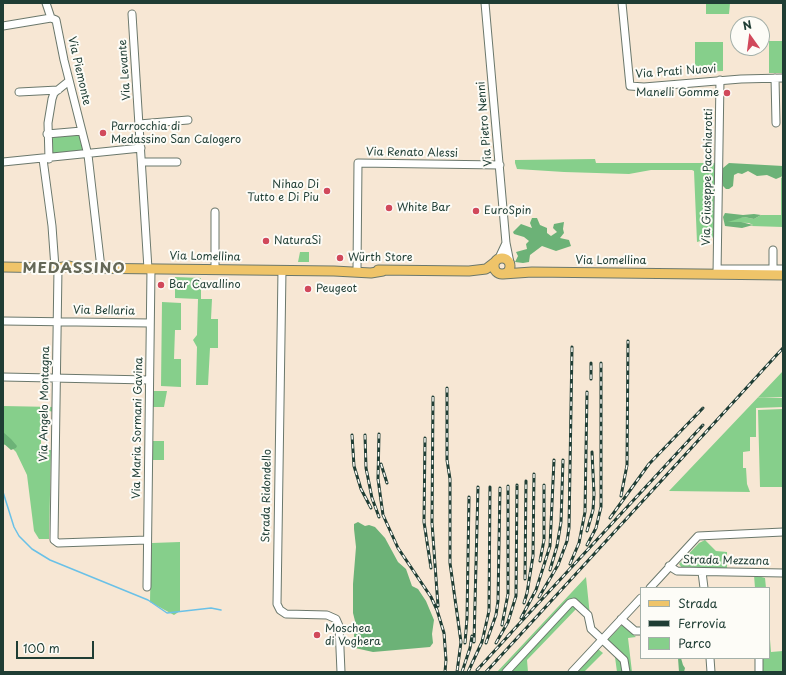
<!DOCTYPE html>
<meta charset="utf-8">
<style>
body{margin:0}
#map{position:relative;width:786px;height:675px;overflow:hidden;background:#f7e7d4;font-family:"Playpen Sans",sans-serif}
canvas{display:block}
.frame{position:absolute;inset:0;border:4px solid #1f3d34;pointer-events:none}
.legend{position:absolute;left:640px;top:587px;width:130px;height:72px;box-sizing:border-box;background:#fdfcf7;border:1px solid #a4b0a9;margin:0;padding:5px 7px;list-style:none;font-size:12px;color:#1f3d34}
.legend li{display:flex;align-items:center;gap:8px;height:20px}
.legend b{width:20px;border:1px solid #a4b0a9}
.north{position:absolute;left:730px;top:16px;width:40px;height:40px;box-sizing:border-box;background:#fdfcf7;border:1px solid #a4b0a9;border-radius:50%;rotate:346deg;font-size:11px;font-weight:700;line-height:16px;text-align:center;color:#1f3d34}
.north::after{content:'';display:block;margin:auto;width:14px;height:18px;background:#d1495b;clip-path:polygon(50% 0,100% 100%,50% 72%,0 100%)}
.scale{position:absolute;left:16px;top:641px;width:78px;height:18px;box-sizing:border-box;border:2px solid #1f3d34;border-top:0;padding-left:5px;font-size:12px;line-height:14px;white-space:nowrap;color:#1f3d34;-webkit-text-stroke:3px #fdfcf7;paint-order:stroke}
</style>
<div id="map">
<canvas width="786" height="675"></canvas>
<div class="frame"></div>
<ul class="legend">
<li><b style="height:5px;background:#efc469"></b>Strada</li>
<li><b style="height:5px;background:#1f3d34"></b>Ferrovia</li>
<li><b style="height:11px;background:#86cf8b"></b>Parco</li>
</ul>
<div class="north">N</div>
<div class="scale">100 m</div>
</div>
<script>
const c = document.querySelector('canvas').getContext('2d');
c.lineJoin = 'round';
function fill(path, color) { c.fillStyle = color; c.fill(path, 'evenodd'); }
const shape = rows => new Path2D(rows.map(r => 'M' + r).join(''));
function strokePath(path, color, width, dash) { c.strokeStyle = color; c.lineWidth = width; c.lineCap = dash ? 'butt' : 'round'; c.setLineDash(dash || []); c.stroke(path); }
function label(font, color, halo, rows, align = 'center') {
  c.font = font + ' "Playpen Sans",sans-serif'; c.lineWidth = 4; c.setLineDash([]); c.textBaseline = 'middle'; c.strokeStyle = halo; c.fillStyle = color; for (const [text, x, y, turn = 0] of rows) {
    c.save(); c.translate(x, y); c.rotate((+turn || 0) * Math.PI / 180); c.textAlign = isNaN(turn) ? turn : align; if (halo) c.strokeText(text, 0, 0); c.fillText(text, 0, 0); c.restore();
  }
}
fill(shape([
 [706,3,730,3,729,14,706,14],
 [769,41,783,41,783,73,769,73],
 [695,42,723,42,723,71,695,72],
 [79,133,85,153,51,156,50,135],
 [595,159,596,163,715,163,714,237,697,242,694,171,692,170,651,170,629,174,564,172,517,169,515,163,515,160],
 [783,176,783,227,751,226,753,225,749,223,728,222,729,220,744,217,754,219,761,215,781,215,781,178],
 [300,252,309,252,309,262,298,262],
 [175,277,201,278,201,299,212,299,211,319,218,319,218,348,210,348,208,385,196,385,197,347,193,340,197,335,198,299,175,298],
 [162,302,181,303,181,330,175,330,174,359,181,359,181,387,161,386],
 [783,371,783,397,758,397,783,398,783,407,756,408,756,437,750,437,750,451,743,452,743,468,746,468,747,484,750,492,669,491],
 [153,391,167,391,164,407,153,407],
 [3,406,54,407,54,412,49,411,48,414,41,414,41,450,51,450,49,539,39,539,34,531,27,475,16,452,8,444,3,445],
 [783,409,783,487,760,487,758,410],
 [153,441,164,441,164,460,152,460],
 [705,540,716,551,727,552,727,568,682,568,679,564,699,543],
 [180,542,180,611,174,615,150,602,151,545,152,543],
 [754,575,765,578,766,588,755,588],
 [586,577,590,616,578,607,527,660,528,672,497,672],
 [622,625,636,637,628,638,632,672,617,672,615,657,603,645],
 [769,627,771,652,783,651,783,672,763,672,762,658,769,658],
 [598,649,603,653,584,672,578,672]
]), '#86cf8b');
fill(shape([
 [729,163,783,166,783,176,776,179,767,175,757,176,748,171,742,174,738,173,734,175,733,186,729,189,726,189,723,186,722,177,723,168],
 [725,213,743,215,754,214,761,215,754,219,744,217,728,222,741,222,753,225,742,228,725,226,723,217],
 [532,218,537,218,540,225,547,228,547,233,551,236,557,232,553,228,554,224,564,222,563,229,564,233,560,238,569,240,571,246,556,251,542,246,530,255,529,262,523,263,515,262,518,256,516,252,527,249,526,244,529,241,524,237,514,234,513,232,521,224,532,228,530,223],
 [3,432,11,439,17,446,16,448,11,450,3,443],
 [358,522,365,526,369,525,375,527,385,538,398,562,406,569,412,586,418,589,426,601,434,620,432,634,433,643,430,647,373,652,355,648,354,635,356,625,353,613,353,584,356,547,354,529,354,524],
 [678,658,681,658,683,665,685,668,684,672,679,672]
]), '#6cb277');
strokePath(shape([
 [3,492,14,527,19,536,32,549,50,560,148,600,167,613,211,608,221,610]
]), '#6ac1e7', 1.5);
const minor = shape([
 [46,3,51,18],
 [485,3,506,243,510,263],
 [622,3,630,86,644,87,741,79,783,78],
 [132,14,148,269],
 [51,18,56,20,64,60,88,155,101,268],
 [3,26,51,18],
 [775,78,776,123],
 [19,92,58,90],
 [139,124,188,120],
 [47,134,82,131],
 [43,159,52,226,55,268],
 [49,159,48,123,52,99,54,93,69,81],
 [3,162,141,148],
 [142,162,177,162],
 [773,250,773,269],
 [499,258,506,243],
 [58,268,54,540,58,543,147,540],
 [215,269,215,212],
 [357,269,358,163,500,165],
 [717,269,783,269],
 [282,270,277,604,280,610,286,614,327,615,336,619,339,626,341,672],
 [717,274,720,80],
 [3,321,150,323],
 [3,377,149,380],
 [669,566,677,571,783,573],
 [702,572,704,588],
 [147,587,151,269],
 [650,588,698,536,783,532],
 [621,619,635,631,641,631],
 [710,658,711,672],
 [759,658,759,672],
 [506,672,570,603,574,602,588,615,591,629,624,660,626,672],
 [572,672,641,598]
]);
const major = shape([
 '494 266a8 8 0 1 1 16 0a8 8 0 1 1-16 0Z',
 [3,267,58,268,69,266,75,268,334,271,371,273,383,271],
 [378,270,469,271,486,269,495,262],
 [503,274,532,272,783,275]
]);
strokePath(minor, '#6b786c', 9);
strokePath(major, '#6b786c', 11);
strokePath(minor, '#fff', 7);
strokePath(major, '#efc469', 9);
const rail = shape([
 [591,379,591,363],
 [447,388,447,460,450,479,450,563,461,642,457,672],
 [433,397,432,523,438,606],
 [379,434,378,479,383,515,398,548,431,597,437,610,444,633,446,660,445,672],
 [352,435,354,466,361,489,371,508],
 [365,435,366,468,372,498,379,517],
 [425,438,424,522,431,568],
 [381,464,387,483],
 [621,496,627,465,628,341],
 [610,518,649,464,703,408],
 [587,531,593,510,594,494,592,452],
 [587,545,596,528,601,507,601,363],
 [540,561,544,540,544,485],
 [570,564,579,543,585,512,587,392],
 [550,570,557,546,561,522,563,460],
 [525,579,526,481],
 [539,597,558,565,567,541,569,528,572,347],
 [524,603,527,593,533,556,534,474],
 [521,618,536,590,550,546,554,460],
 [502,625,508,594,508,486],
 [507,637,703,425],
 [474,642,478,487],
 [465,643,467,618,469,497],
 [486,643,496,615,498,601,500,488],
 [496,643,508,622,516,596,517,485],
 [477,670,511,633],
 [462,672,470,648,472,636],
 [468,672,482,642,489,611,490,487],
 [486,672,783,348]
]);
strokePath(rail, '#1f3d34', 3);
strokePath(rail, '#fdfcf7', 1.5, [4.5]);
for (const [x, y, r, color] of [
 [727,93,4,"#d1495b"],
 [103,133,4,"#d1495b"],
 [327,191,4,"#d1495b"],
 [389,208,4,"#d1495b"],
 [476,211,4,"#d1495b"],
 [266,241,4,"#d1495b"],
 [340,258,4,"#d1495b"],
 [161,285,4,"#d1495b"],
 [308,289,4,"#d1495b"],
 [317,635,4,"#d1495b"]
]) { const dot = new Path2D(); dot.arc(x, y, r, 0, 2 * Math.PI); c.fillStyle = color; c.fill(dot); strokePath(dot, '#fdfcf7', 1.5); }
label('11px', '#1f3d34', '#fdfcf7', [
 ["Via Levante",125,70,-94],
 ["Via Piemonte",79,71,77],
 ["Via Prati Nuovi",676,72,-4],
 ["Via Pietro Nenni",485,124,-95],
 ["Via Renato Alessi",412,153,1],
 ["Via Giuseppe Pacchiarotti",708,177,-89],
 ["Via Lomellina",205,257,1],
 ["Via Lomellina",611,261],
 ["Via Bellaria",104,311,1],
 ["Via Angelo Montagna",45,404,-89],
 ["Via Maria Sormani Gavina",138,428,-89],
 ["Strada Ridondello",267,496,-89],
 ["Strada Mezzana",726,561,1]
]);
label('11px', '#1f3d34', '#fdfcf7', [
 ["Manelli Gomme",719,93,"right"],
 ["Parrocchia di",111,127],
 ["Medassino San Calogero",111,140],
 ["Nihao Di",319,185,"right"],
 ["Tutto e Di Piu",319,198,"right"],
 ["White Bar",397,208],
 ["EuroSpin",484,211],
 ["NaturaSì",274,241],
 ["Würth Store",348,258],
 ["Bar Cavallino",169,285],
 ["Peugeot",316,289],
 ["Moschea",325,629],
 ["di Voghera",325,642]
], 'left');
c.letterSpacing = '1px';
label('bold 15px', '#656857', '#fdfcf7', [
 ["MEDASSINO",74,269]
]);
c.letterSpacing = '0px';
</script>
